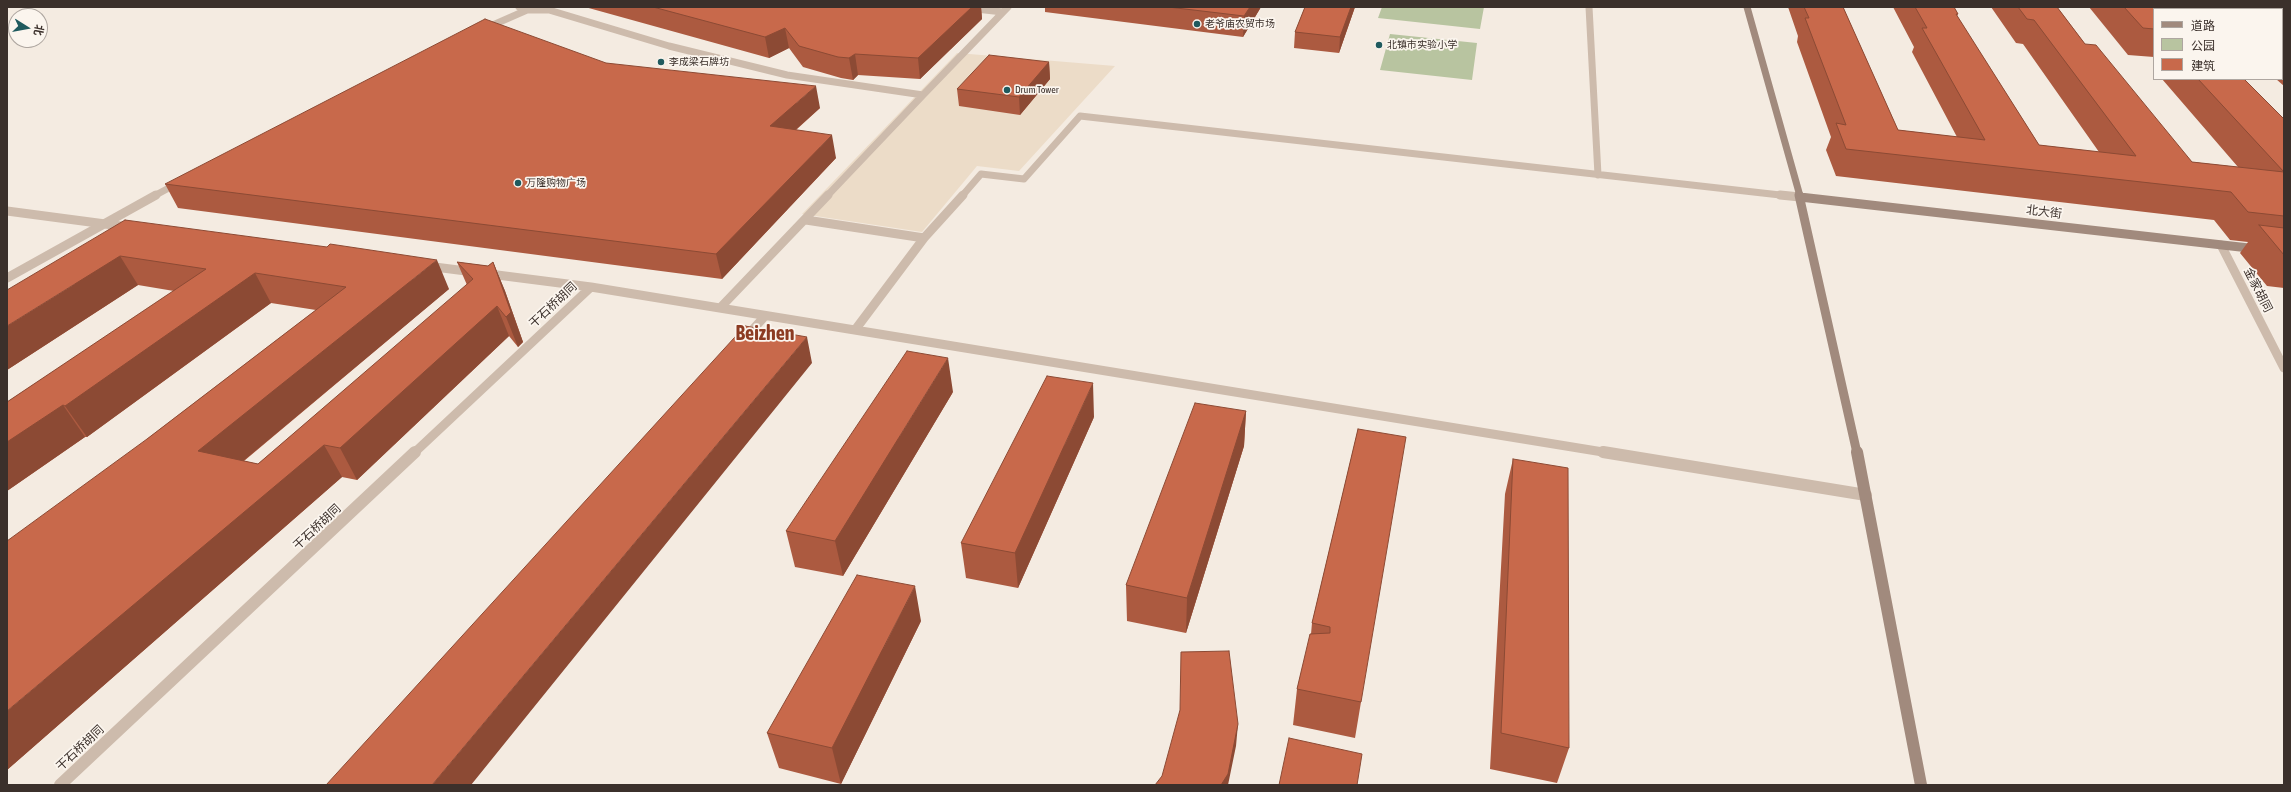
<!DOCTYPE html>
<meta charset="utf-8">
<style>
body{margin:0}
#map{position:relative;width:2291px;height:792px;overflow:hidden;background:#f4ebe1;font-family:"Asap Condensed","Noto Sans SC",sans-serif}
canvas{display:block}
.frame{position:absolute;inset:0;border:8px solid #3b302b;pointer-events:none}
.legend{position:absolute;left:2153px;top:8px;width:130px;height:72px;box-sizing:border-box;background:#fbf5ee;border:1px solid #aea6a0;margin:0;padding:5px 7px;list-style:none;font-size:12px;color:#3b302b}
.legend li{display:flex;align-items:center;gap:8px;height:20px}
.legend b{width:20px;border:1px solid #aea6a0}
.north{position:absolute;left:8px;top:8px;width:40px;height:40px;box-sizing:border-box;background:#fbf5ee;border:1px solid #aea6a0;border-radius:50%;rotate:101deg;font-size:11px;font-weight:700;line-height:16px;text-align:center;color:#3b302b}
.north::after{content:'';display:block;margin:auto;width:14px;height:18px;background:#1f5a5e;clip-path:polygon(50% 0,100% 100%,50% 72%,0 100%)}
</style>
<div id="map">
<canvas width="2291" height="792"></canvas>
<div class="frame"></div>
<ul class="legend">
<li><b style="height:5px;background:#a18a7d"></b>道路</li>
<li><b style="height:11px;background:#b8c4a0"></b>公园</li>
<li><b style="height:11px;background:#c8694b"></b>建筑</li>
</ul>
<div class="north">北</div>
</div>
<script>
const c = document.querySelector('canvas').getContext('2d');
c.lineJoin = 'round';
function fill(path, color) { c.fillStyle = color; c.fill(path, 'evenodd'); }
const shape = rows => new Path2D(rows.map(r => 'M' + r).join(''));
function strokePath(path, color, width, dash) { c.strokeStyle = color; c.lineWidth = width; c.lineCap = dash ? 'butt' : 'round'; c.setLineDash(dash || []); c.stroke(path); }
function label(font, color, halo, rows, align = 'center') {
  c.font = font + ' "Asap Condensed","Noto Sans SC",sans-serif'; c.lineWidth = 3.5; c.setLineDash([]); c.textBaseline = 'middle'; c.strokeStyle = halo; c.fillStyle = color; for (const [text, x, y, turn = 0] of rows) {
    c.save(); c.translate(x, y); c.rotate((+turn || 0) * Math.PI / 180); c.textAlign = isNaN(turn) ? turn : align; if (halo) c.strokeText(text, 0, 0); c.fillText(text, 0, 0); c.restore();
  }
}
fill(shape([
 [1382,7,1484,7,1480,29,1378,18],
 [1390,34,1477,43,1472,80,1380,70]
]), '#b8c4a0');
fill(shape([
 [957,53,1115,66,1019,171,977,166,922,232,802,214]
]), '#ecdcc8');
strokePath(shape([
 [519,7,527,10,549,10,669,46,787,75,923,95,827,196],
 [958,7,1003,12],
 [1589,7,1598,175],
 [486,28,527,10],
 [923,95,1008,7],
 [154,196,178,183],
 [962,196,981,174,1024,179,1080,116,1789,196]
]), '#cdbbac', 7);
strokePath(shape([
 [1780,195,1800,197],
 [7,211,128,227],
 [806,220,924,238],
 [2221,245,2284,368],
 [427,266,591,287,1609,453],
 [7,278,156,195],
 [720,308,828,195],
 [855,330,924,238,963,195],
 [747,336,765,316],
 [414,453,591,287]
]), '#cdbbac', 9);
strokePath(shape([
 [1603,452,1866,495],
 [60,785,415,452]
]), '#cdbbac', 12);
strokePath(shape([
 [1747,7,1800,196]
]), '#a18a7d', 7);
strokePath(shape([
 [1799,195,1857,453],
 [1800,197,2284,252]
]), '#a18a7d', 9);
strokePath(shape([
 [1857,452,1921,785]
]), '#a18a7d', 12);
fill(shape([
 [585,7,981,7,982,19,920,79,858,75,853,80,841,78,803,67,789,48,769,58],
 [1045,7,1261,7,1243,37,1045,12],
 [1305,7,1355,7,1339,53,1294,48,1295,32],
 [1788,7,1843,7,1898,130,1957,137,1912,52,1914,47,1893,7,1954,7,1958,14,1957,16,2039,145,2099,152,2023,44,2016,43,1991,7,2057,7,2085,44,2192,162,2238,167,2162,79,2244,79,2284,119,2284,288,2267,286,2240,253,2248,242,2230,240,2214,220,1836,176,1826,150,1831,137,1797,42,1798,36],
 [2089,7,2163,7,2154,9,2154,57,2128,55],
 [2194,7,2284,7,2284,86,2276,79,2282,79,2282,9,2196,9],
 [1049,62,1050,79,1020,115,959,106,957,89],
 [606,63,820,108,796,130,836,158,722,279,178,208,165,184],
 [125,220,449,289,244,461,258,464,467,285,457,262,488,266,493,262,505,291,523,342,518,347,509,336,357,480,342,477,7,770,147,439,316,310,271,303,87,437,85,437,7,491,7,402,174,291,138,285,7,370],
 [953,392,843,576,795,567,786,531],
 [1246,411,1244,446,1186,633,1127,621,1126,585],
 [1094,417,1018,588,966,578,961,543],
 [1358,429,1361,702,1355,738,1293,725,1297,689,1311,634,1312,623],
 [1513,459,1569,748,1557,783,1490,769,1505,494],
 [921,621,841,784,779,768,767,733]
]), '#ac5a40');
fill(shape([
 [972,7,981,7,982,19,920,79,918,58],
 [1250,7,1261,7,1243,37,1244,16],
 [1351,7,1355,7,1339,53,1340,37],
 [785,28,789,48,769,58,765,37],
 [855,54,858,75,853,80,849,58],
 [1049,62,1050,79,1020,115,1019,97],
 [816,86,820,108,775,148,770,126],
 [832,135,836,158,722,279,716,254],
 [120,256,138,285,7,370,7,326],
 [437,260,449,289,218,482,198,451],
 [493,262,505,291,523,342,518,347,506,317],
 [255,273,271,303,87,437,65,406],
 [497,306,509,336,357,480,340,448],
 [807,337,812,363,471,785,432,785],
 [948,358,953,392,843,576,835,541],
 [1093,383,1094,417,1018,588,1015,553],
 [63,405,85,437,7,491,7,442],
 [1246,411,1244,446,1186,633,1187,598],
 [324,445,342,477,7,770,7,711],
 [915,586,921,621,841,784,832,748],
 [1238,724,1236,746,1228,785,1221,785]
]), '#8c4a34');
const building = shape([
 [653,7,972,7,918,58,855,54,849,58,838,57,799,46,785,28,765,37,653,7],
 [1168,7,1250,7,1244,16,1168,7],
 [1305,7,1351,7,1340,37,1295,32,1305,7],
 [1804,7,1843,7,1898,130,1985,140,1922,28,1927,28,1915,7,1954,7,1958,14,1956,14,2039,145,2136,156,2034,20,2027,19,2018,7,2057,7,2085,44,2096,45,2192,162,2284,172,2284,216,2248,212,2231,192,1846,149,1836,123,1846,125,1805,18,1809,18,1804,7],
 [2124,7,2163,7,2165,9,2154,9,2154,29,2143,28,2124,7],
 [2231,7,2284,7,2284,47,2282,46,2282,9,2233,9,2231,7],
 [485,19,606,63,816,86,770,126,832,135,716,254,165,184,485,19],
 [989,55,1049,62,1019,97,957,89,989,55],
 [2198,79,2244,79,2284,119,2284,172,2198,79],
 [125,220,327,247,330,244,437,260,198,451,258,464,473,279,457,262,488,266,493,262,511,312,506,317,497,306,340,448,324,445,7,711,7,541,147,439,346,287,255,273,65,406,63,405,7,442,7,402,206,269,120,256,7,326,7,290,125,220],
 [2259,225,2284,228,2284,255,2259,225],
 [745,326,807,337,432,785,326,785,745,326],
 [907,351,948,358,835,541,786,531,907,351],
 [1047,376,1093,383,1015,553,961,543,1047,376],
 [1195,403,1246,411,1187,598,1126,585,1195,403],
 [1358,429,1406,437,1361,702,1297,689,1310,634,1330,633,1330,627,1312,623,1358,429],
 [1513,459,1568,468,1569,748,1501,733,1513,459],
 [857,575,915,586,832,748,767,733,857,575],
 [1229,651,1238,724,1228,774,1221,785,1155,785,1162,776,1180,710,1181,652,1229,651],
 [1289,738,1362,754,1357,785,1279,785,1289,738]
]);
fill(building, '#c8694b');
strokePath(building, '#8c4a34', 1);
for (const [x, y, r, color] of [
 [1197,24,4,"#1f5a5e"],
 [1379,45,4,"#1f5a5e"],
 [661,62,4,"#1f5a5e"],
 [1007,90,4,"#1f5a5e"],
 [518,183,4,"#1f5a5e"]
]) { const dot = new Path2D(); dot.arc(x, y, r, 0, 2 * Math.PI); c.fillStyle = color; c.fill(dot); strokePath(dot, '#fbf5ee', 1.5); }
label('10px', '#3b302b', '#fbf5ee', [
 ["老爷庙农贸市场",1205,24],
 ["北镇市实验小学",1387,45],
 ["李成梁石牌坊",669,62],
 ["Drum Tower",1015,90],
 ["万隆购物广场",526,183]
], 'left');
label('12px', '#3b302b', '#fbf5ee', [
 ["北大街",2044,212,7],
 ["金家胡同",2258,290,63],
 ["干石桥胡同",553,305,-43],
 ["干石桥胡同",317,527,-43],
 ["干石桥胡同",80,748,-43]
]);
label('bold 20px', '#8c3b22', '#fbf5ee', [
 ["Beizhen",765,334]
]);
</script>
